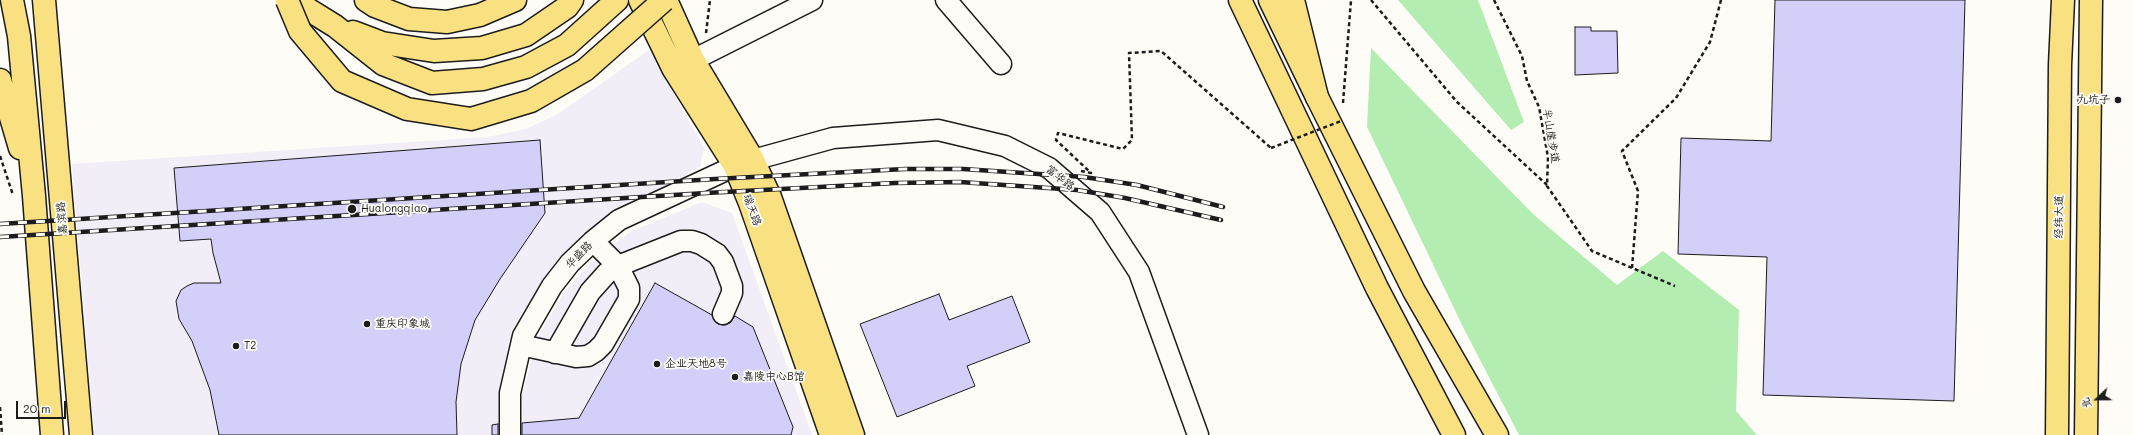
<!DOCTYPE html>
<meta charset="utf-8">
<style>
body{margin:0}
#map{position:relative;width:2133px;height:435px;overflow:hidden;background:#fdfcf7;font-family:Mali,"LXGW WenKai TC",sans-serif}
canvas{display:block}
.north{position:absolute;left:2077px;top:379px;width:40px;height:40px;-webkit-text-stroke:3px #fdfcf7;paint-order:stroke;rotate:248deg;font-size:11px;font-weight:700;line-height:16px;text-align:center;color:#1c1c1c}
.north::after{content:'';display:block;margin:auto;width:14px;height:18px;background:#1c1c1c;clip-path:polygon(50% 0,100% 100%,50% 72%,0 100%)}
.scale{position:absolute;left:16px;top:401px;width:50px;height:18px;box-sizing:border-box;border:2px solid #1c1c1c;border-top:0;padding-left:5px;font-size:12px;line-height:14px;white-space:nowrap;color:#1c1c1c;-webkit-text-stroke:3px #fdfcf7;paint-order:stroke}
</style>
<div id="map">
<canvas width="2133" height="435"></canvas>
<div class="north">北</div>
<div class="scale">20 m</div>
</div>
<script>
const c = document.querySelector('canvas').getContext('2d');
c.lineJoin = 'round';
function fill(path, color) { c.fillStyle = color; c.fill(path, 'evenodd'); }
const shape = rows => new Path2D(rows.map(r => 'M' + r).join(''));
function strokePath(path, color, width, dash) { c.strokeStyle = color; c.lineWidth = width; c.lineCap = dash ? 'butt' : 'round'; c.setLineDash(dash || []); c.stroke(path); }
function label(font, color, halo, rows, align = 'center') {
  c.font = font + ' Mali,"LXGW WenKai TC",sans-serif'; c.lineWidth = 3.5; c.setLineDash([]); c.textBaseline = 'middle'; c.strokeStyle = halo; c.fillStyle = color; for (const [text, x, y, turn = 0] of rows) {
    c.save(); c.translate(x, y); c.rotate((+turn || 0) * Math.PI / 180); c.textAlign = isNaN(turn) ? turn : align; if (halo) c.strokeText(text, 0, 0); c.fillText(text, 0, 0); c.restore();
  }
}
fill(shape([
 [649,50,704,148,700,167,617,212,574,243,543,281,512,330,498,393,498,435,94,435,72,164,488,137,526,129,558,114],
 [702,202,732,213,812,435,523,435,522,396,537,338,565,291,591,262,630,232]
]), '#f1eef7');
fill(shape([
 [1398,0,1478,0,1524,122,1511,130],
 [1371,48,1534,215,1617,285,1663,251,1739,310,1736,411,1757,435,1519,435,1464,329,1367,127]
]), '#b3edb2');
const building = shape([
 [1775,0,1965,0,1954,401,1763,395,1767,257,1678,254,1681,138,1771,141,1775,0],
 [1575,27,1591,27,1591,31,1617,31,1618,73,1575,75,1575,27],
 [540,140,545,213,500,279,475,320,461,364,456,402,457,435,219,435,210,390,192,341,179,319,176,301,181,290,187,286,194,283,221,283,213,253,211,239,180,241,174,168,540,140],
 [655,283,712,315,718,324,724,325,730,323,735,316,753,327,793,427,791,435,522,435,522,423,579,418,655,283],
 [939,294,949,320,1012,296,1030,342,967,366,975,386,897,417,860,324,939,294],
 [498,424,498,435,492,435,492,425,498,424]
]);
fill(building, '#d4cff8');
strokePath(building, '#1c1c1c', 1);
const minor = shape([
 [946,0,1001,64],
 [693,60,812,0],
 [521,345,576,357,588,356,596,351,603,344,629,299,629,288,618,266,593,241],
 [555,353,590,292,607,273,618,266,681,241,692,241,701,244,717,254,723,262,732,286,732,293,723,314],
 [510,435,510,393,523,336,552,286,570,263,593,241,619,220,735,166,753,160,833,138,938,130,1005,146,1049,168,1100,212,1139,272,1198,435]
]);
const major = shape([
 [12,0,19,36,34,196,52,435],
 [44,0,81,435],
 [640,0,673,68,735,166,750,203,831,435],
 [666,0,693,60,753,160,770,197,853,435],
 [1240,0,1377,288,1454,435],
 [1293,0,1317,97,1414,291,1497,435],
 [0,80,20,148],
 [2057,435,2060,65,2063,0],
 [2086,435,2091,0]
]);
const highway = shape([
 [293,0,335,26,383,64,432,83,483,79,526,67,567,45,617,0],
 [366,0,375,6,409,19,447,22,480,15,515,0],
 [1270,0,1317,97],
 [353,32,382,43,434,51,482,48,526,35,567,7,572,0]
]);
strokePath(minor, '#1c1c1c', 23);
strokePath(major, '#1c1c1c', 25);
strokePath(highway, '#1c1c1c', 25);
strokePath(shape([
 [1371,0,1457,102,1547,185],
 [1494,0,1522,56,1527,81,1539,107,1548,157,1547,186,1592,251,1675,286],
 [706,33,710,0],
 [1343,103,1351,0],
 [0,156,13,195],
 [1081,171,1091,173,1056,140,1058,133,1123,149,1132,140,1129,53,1161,51,1271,148],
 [1632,268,1638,191,1622,151,1676,98,1710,42,1721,0],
 [0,407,2,435]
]), '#1c1c1c', 2.5, [4, 3]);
strokePath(minor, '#fdfcf7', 20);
strokePath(major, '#f9e181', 22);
strokePath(highway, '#f9e181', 22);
const rail = shape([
 [0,224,715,179,905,169,963,169,1084,177,1137,185,1223,207],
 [0,237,706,193,895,183,960,182,1077,190,1125,198,1221,220]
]);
strokePath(rail, '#1c1c1c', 4.5);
strokePath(rail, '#fdfcf7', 3, [9]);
const majorBridge = shape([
 [287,0,300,31,342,81,407,109,471,119,531,101,585,70,664,0]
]);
strokePath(majorBridge, '#1c1c1c', 25, []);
strokePath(shape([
 [1271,148,1341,121]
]), '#1c1c1c', 2.5, [4, 3]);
strokePath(majorBridge, '#f9e181', 22);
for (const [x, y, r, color] of [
 [2118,100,4,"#1c1c1c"],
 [352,209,5,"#1c1c1c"],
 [367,324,4,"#1c1c1c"],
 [236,346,4,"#1c1c1c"],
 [657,364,4,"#1c1c1c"],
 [735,377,4,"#1c1c1c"]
]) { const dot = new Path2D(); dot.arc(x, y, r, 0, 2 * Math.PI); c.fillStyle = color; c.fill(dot); strokePath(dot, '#fdfcf7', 1.5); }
label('11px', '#1c1c1c', '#fdfcf7', [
 ["九坑子",2110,100,"right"],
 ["Hualongqiao",361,209],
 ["重庆印象城",375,324],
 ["T2",244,346],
 ["企业天地8号",665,364],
 ["嘉陵中心B馆",743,377]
], 'left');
label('11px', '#1c1c1c', '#fdfcf7', [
 ["半山崖步道",1551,136,81],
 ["富华路",1060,178,39],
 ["瑞天路",752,210,70],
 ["经纬大道",2059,217,-89],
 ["嘉滨路",62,218,-95],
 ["华盛路",579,255,-46]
]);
</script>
